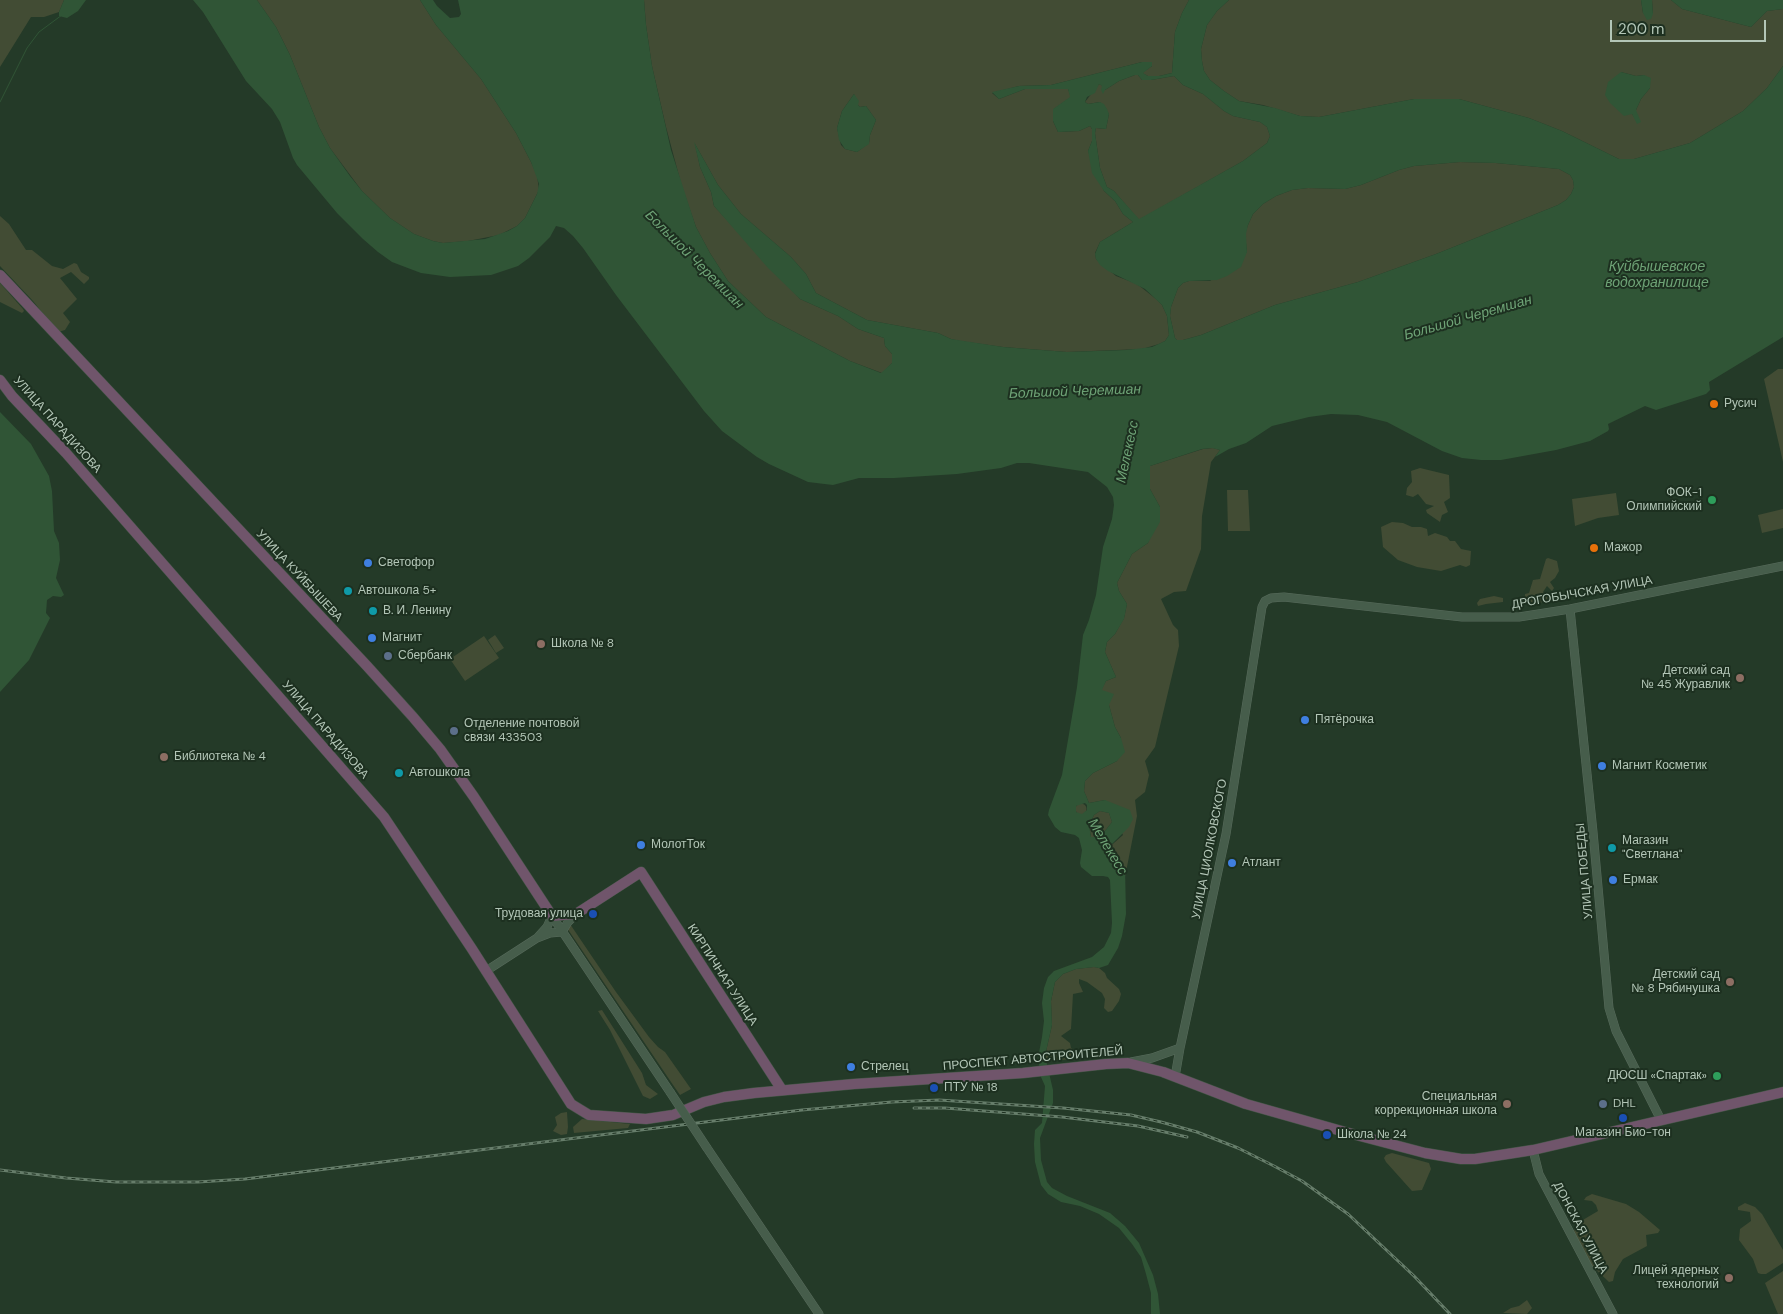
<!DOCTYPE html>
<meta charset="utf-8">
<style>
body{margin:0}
#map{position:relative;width:1783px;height:1314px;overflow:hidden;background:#243a28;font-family:"DM Sans",sans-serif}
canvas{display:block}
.scale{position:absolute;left:1610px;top:20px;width:156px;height:22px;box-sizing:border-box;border:2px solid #b3c6b7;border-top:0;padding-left:6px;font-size:15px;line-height:18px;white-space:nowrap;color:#b3c6b7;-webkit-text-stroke:4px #1d3020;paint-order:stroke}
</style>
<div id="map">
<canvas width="1783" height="1314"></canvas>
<div class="scale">200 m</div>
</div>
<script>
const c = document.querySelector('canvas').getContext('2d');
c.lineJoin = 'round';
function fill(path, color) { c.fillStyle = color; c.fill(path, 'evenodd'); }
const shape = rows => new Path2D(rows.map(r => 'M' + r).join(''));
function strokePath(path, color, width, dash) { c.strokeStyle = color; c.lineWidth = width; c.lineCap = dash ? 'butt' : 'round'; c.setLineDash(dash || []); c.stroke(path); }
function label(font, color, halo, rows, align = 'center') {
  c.font = font + ' "DM Sans",sans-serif'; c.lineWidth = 4; c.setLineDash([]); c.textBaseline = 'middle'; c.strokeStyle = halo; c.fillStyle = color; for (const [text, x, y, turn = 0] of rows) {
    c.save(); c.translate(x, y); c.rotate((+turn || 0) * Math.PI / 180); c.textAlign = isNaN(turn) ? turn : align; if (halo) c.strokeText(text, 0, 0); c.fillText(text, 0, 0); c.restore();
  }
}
fill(shape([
 [0,0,64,0,59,12,44,17,31,17,0,67],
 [257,0,420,0,436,25,481,79,516,133,531,162,537,175,539,190,525,218,517,226,499,235,468,241,443,243,433,241,414,234,390,218,362,191,330,148,319,127,290,55,276,27],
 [644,0,1189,0,1182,13,1175,32,1172,73,1159,76,1148,76,1142,73,1152,66,1142,62,1051,85,1019,86,992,93,999,99,1025,89,1068,89,1071,97,1054,109,1053,121,1058,132,1079,131,1090,126,1092,129,1092,141,1088,151,1104,191,1115,201,1123,214,1133,222,1100,242,1095,253,1096,259,1116,276,1137,284,1156,299,1162,305,1167,316,1169,335,1165,341,1159,344,1142,349,1067,352,1003,347,960,341,951,339,938,333,867,320,816,293,806,274,791,257,741,214,718,185,695,144,700,167,711,192,714,206,800,299,838,316,858,329,884,338,885,346,892,354,892,363,882,373,850,361,766,317,728,281,710,253,696,227,682,187,666,127,652,66,646,25],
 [854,94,858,105,860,107,866,106,876,120,870,135,869,143,857,152,845,149,841,145,837,128,842,111],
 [1229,0,1641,0,1643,13,1653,14,1652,0,1671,0,1682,9,1751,27,1767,11,1783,9,1783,66,1767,88,1743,111,1690,143,1634,159,1619,159,1562,131,1529,118,1459,99,1414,99,1319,117,1300,116,1263,105,1239,101,1224,91,1210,80,1204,71,1202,61,1201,49,1207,25,1217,11],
 [1621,72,1636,76,1644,75,1650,88,1641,99,1636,110,1636,119,1632,114],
 [1135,75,1138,75,1142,80,1151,80,1174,76,1183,85,1203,94,1224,111,1233,116,1260,122,1267,127,1270,136,1267,143,1243,161,1139,220,1114,191,1107,187,1100,168,1095,133,1096,128,1106,129,1109,114,1100,102,1088,104,1085,102,1099,84,1103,86,1105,90,1119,81],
 [1460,162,1496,163,1559,169,1570,175,1573,180,1574,187,1571,194,1566,200,1558,205,1436,254,1358,282,1275,305,1201,335,1183,340,1177,340,1175,338,1170,316,1171,307,1178,288,1183,283,1189,281,1210,281,1247,252,1245,234,1248,225,1253,214,1263,204,1276,196,1292,190,1308,188,1345,189,1361,185,1399,170,1414,166],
 [0,216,9,224,26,250,32,250,52,266,63,269,74,263,77,264,81,272,89,277,89,279,84,284,71,272,60,278,77,299,63,313,70,322,65,330,58,332,33,301,0,266],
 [0,283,23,309,24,311,22,313,0,302],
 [1778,369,1783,369,1783,462,1764,379],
 [1213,448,1220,450,1211,462,1202,516,1201,549,1186,591,1174,592,1161,599,1173,625,1178,630,1179,646,1155,747,1145,761,1149,775,1145,792,1135,800,1137,816,1125,877,1125,868,1119,862,1107,857,1106,850,1123,835,1105,800,1089,803,1084,791,1085,781,1093,773,1117,761,1121,738,1115,727,1109,705,1101,690,1106,681,1116,677,1105,652,1107,642,1115,634,1124,618,1127,604,1119,591,1117,583,1132,554,1148,543,1160,507,1150,489,1150,466,1203,449],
 [1420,468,1449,475,1450,498,1444,502,1448,512,1442,515,1440,522,1427,513,1426,510,1434,506,1426,504,1418,494,1413,497,1406,495,1407,488,1412,482,1411,471],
 [1227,490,1248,490,1250,531,1228,531],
 [1616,493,1619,515,1598,518,1575,526,1572,499],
 [1783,509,1783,528,1762,533,1758,515],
 [1392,522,1403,523,1412,527,1421,527,1427,529,1428,536,1435,533,1447,537,1450,541,1455,541,1461,549,1471,551,1470,565,1466,567,1460,565,1441,571,1417,567,1398,560,1383,547,1381,527],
 [1548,558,1557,561,1559,571,1555,578,1550,582,1554,588,1552,591,1547,586,1543,592,1548,597,1546,601,1537,604,1529,602,1525,597,1525,594,1529,593,1533,580,1540,579,1546,559],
 [1494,596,1503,598,1503,602,1486,604,1478,606,1477,603,1480,599],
 [495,635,504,648,496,653,488,640],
 [484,636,499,658,465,681,450,659],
 '1075.5 809a5.5 5.5 0 1 1 11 0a5.5 5.5 0 1 1-11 0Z',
 [1100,811,1109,813,1112,822,1105,831,1096,837,1091,837,1089,825,1094,815],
 [570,924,616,992,649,1037,658,1047,665,1052,691,1089,680,1095,671,1082,567,928],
 [1094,967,1099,968,1105,973,1107,978,1119,989,1121,994,1119,1001,1112,1011,1108,1012,1104,1008,1105,999,1102,993,1087,982,1079,979,1079,983,1083,992,1073,994,1071,1029,1061,1036,1070,1043,1071,1048,1079,1053,1080,1056,1074,1059,1046,1061,1045,1056,1052,1025,1051,1001,1055,982,1063,974,1076,969],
 [602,1010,642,1073,646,1085,658,1094,650,1099,643,1096,610,1030,598,1011],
 [567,1112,568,1127,567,1134,561,1135,553,1131,557,1125,555,1117,561,1113],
 [582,1119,630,1124,628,1128,574,1133,573,1127],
 [1392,1153,1429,1163,1431,1169,1422,1190,1412,1191,1386,1162,1384,1158,1386,1155],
 [1592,1194,1626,1204,1639,1212,1660,1230,1658,1233,1646,1235,1647,1246,1623,1259,1615,1272,1613,1281,1609,1282,1592,1266,1574,1232,1576,1224,1598,1211,1596,1205,1592,1201,1584,1200,1586,1197],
 [1745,1203,1755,1207,1762,1214,1783,1250,1783,1263,1766,1274,1761,1274,1758,1273,1753,1259,1739,1240,1740,1229,1751,1221,1750,1212,1738,1210,1738,1207],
 [1783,1271,1783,1314,1778,1314,1765,1283],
 [1527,1300,1532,1308,1527,1314,1503,1313,1511,1308,1519,1306]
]), '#424c34');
fill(shape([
 [64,0,86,0,78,11,67,18,59,16,59,12],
 [193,0,257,0,276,27,290,55,319,127,330,148,350,176,362,191,390,218,414,234,433,241,443,243,485,239,508,231,517,226,525,218,537,194,539,184,531,162,516,133,481,79,436,25,420,0,433,0,437,6,450,18,459,17,461,14,458,0,644,0,646,25,652,66,671,150,696,227,710,253,728,281,766,317,850,361,881,373,892,363,892,354,885,346,884,338,858,329,838,316,800,299,768,268,714,206,711,192,700,167,694,142,718,185,741,214,791,257,806,274,816,293,867,320,938,333,951,339,1003,347,1067,352,1126,350,1152,347,1165,341,1169,335,1167,316,1162,305,1145,289,1108,271,1100,265,1096,259,1095,254,1100,242,1133,222,1123,214,1115,201,1104,191,1092,173,1088,151,1092,141,1092,129,1090,126,1079,131,1058,132,1053,121,1053,109,1070,97,1068,89,1025,89,999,99,992,92,1019,86,1051,85,1142,62,1152,62,1152,66,1143,73,1148,76,1159,76,1172,73,1175,32,1182,13,1189,0,1229,0,1217,11,1207,25,1201,49,1202,61,1204,71,1210,80,1224,91,1239,101,1275,108,1300,116,1319,117,1414,99,1459,99,1529,118,1562,131,1619,159,1634,159,1690,143,1743,111,1767,88,1783,66,1783,337,1709,382,1710,390,1706,394,1656,410,1645,406,1608,424,1609,429,1608,431,1590,441,1556,450,1501,460,1481,460,1462,458,1442,451,1387,422,1358,415,1331,414,1309,417,1272,426,1246,443,1229,449,1215,457,1220,450,1212,448,1202,449,1150,466,1150,489,1160,507,1160,522,1148,543,1132,554,1117,583,1119,591,1127,604,1124,619,1115,634,1107,642,1105,652,1116,677,1106,681,1102,690,1114,694,1109,705,1115,727,1121,738,1125,752,1117,761,1093,773,1085,781,1084,791,1089,803,1105,800,1130,810,1133,819,1129,827,1106,850,1107,857,1119,862,1125,868,1126,914,1122,936,1118,948,1108,965,1099,968,1094,967,1076,969,1063,974,1055,982,1051,1001,1052,1025,1045,1056,1053,1090,1053,1103,1040,1138,1041,1160,1047,1182,1052,1188,1067,1196,1110,1213,1125,1226,1139,1243,1153,1275,1158,1294,1160,1314,1151,1314,1151,1293,1146,1274,1141,1257,1132,1244,1119,1228,1099,1214,1080,1206,1061,1202,1048,1194,1041,1185,1035,1162,1034,1144,1035,1130,1042,1123,1045,1086,1041,1077,1038,1058,1042,1037,1044,1021,1042,1003,1044,988,1048,977,1054,971,1092,957,1104,947,1111,933,1112,923,1110,880,1108,877,1103,876,1092,876,1081,867,1080,863,1082,850,1079,838,1075,835,1061,832,1055,827,1048,815,1049,810,1062,775,1077,687,1083,635,1089,620,1096,595,1103,547,1112,519,1114,505,1113,497,1107,487,1088,472,1029,463,1017,463,1001,468,957,474,894,478,859,478,833,485,808,482,769,464,757,457,722,431,704,411,616,295,583,248,573,236,564,228,556,226,550,237,529,258,518,266,491,275,450,277,421,273,392,262,378,252,363,239,337,213,297,165,293,158,280,122,272,109,246,81,203,12],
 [1135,75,1138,75,1142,80,1151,80,1174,76,1183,85,1203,94,1224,111,1233,116,1260,122,1267,127,1270,136,1267,143,1243,161,1139,219,1114,191,1107,187,1100,168,1095,133,1096,128,1106,129,1109,114,1107,109,1104,104,1100,102,1088,104,1085,102,1087,97,1095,93,1099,84,1102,86,1101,90,1103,94,1105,90,1119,81],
 [1460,162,1496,163,1559,169,1570,175,1573,180,1574,187,1571,194,1566,200,1558,205,1436,254,1358,282,1275,305,1201,335,1183,340,1177,340,1175,338,1170,316,1171,307,1178,288,1183,283,1189,281,1217,280,1227,276,1241,267,1247,252,1246,234,1248,225,1253,214,1263,204,1276,196,1292,190,1308,188,1345,189,1361,185,1399,170,1414,166],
 [1085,803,1087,805,1087,810,1082,814,1076,812,1076,806],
 [1100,811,1109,813,1112,822,1105,831,1096,837,1091,837,1089,825,1094,815],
 [1641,0,1652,0,1653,14,1651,19,1647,20,1643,13],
 [1671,0,1783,0,1783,9,1767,11,1751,27,1682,9],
 [1621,72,1636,76,1644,75,1651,78,1650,88,1641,99,1636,110,1641,122,1637,124,1632,114,1624,116,1610,103,1605,95,1608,82],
 [854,94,859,101,858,105,860,107,866,106,876,120,870,135,869,144,857,152,845,149,839,140,837,128,842,111],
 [0,412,31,444,49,476,52,491,54,531,59,543,60,560,56,578,64,595,61,597,53,596,47,600,46,613,50,618,29,660,0,692]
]), '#305536');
strokePath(shape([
 [0,102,27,48,39,32,62,15]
]), '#305536', 1);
const secondary = shape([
 [1570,609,1593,832,1609,1008,1616,1031,1661,1120],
 [552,916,670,1092],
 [562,932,568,922,576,914],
 [538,937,547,927,552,916],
 [486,971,537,938,550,933,562,932],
 [1131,1062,1152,1058,1180,1048],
 [1175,1077,1180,1048,1226,834,1262,607,1265,601,1271,598,1284,597,1462,617,1519,617,1570,609,1783,566],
 [707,1148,819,1314],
 [1533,1150,1539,1174,1613,1314]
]);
const highway = shape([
 [0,275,367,666,413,717,440,749,474,797,552,916,576,914,641,872,782,1090],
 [0,380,12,396,66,453,384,817,472,949,564,1093,571,1104,589,1115,646,1119,673,1115,704,1102,724,1097,754,1093,854,1084,1023,1073,1106,1064,1128,1063,1163,1072,1246,1104,1345,1132,1425,1153,1461,1159,1475,1159,1533,1150,1783,1092]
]);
strokePath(secondary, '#586b5c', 9);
strokePath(highway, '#435646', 11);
strokePath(secondary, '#465d4b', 8);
strokePath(highway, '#70556b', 10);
const rail = shape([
 [914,1108,945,1108,1062,1117,1138,1126,1187,1137],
 [0,1170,66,1178,116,1182,198,1182,245,1179,802,1110,892,1102,939,1100,1063,1108,1131,1115,1161,1122,1197,1132,1238,1148,1274,1166,1302,1181,1348,1214,1414,1276,1450,1314]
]);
strokePath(rail, '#667d6a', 3);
strokePath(rail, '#1d3020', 1, [4]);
const secondaryBridge = shape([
 [670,1092,707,1148]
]);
strokePath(secondaryBridge, '#586b5c', 9, []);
strokePath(secondaryBridge, '#465d4b', 8);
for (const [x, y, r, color] of [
 [1714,404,5,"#e8710a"],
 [1712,500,5,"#2e9e5b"],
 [1594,548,5,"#e8710a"],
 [368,563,5,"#3f7fe0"],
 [348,591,5,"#0f9aa8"],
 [373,611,5,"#0f9aa8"],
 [372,638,5,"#3f7fe0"],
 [541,644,5,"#8d6e63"],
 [388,656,5,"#5c6f8a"],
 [1740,678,5,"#8d6e63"],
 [1305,720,5,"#3f7fe0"],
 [454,731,5,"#5c6f8a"],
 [164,757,5,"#8d6e63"],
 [1602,766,5,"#3f7fe0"],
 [399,773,5,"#0f9aa8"],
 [641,845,5,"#3f7fe0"],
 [1612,848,5,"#0f9aa8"],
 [1232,863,5,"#3f7fe0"],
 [1613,880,5,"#3f7fe0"],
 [593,914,5,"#1a4fb4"],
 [1730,982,5,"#8d6e63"],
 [851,1067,5,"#3f7fe0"],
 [1717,1076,5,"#2e9e5b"],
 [934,1088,5,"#1a4fb4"],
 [1507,1104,5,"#8d6e63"],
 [1603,1104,5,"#5c6f8a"],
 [1623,1118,5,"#1a4fb4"],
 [1327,1135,5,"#1a4fb4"],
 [1729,1278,5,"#8d6e63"]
]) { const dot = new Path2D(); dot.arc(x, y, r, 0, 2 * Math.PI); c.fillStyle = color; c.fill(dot); strokePath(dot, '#1d3020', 2); }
label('12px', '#b3c6b7', '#1d3020', [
 ["Русич",1724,404],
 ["ФОК-1",1702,493,"right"],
 ["Олимпийский",1702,507,"right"],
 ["Мажор",1604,548],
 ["Светофор",378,563],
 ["Автошкола 5+",358,591],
 ["В. И. Ленину",383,611],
 ["Магнит",382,638],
 ["Школа № 8",551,644],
 ["Сбербанк",398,656],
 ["Детский сад",1730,671,"right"],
 ["№ 45 Журавлик",1730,685,"right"],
 ["Пятёрочка",1315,720],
 ["Отделение почтовой",464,724],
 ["связи 433503",464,738],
 ["Библиотека № 4",174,757],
 ["Магнит Косметик",1612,766],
 ["Автошкола",409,773],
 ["Магазин",1622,841],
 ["\"Светлана\"",1622,855],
 ["МолотТок",651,845],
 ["Атлант",1242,863],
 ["Ермак",1623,880],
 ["Трудовая улица",583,914,"right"],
 ["Детский сад",1720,975,"right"],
 ["№ 8 Рябинушка",1720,989,"right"],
 ["Стрелец",861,1067],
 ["ДЮСШ «Спартак»",1707,1076,"right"],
 ["ПТУ № 18",944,1088],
 ["Специальная",1497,1097,"right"],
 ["коррекционная школа",1497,1111,"right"],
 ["DHL",1613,1104],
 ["Магазин Био-тон",1623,1133,"center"],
 ["Школа № 24",1337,1135],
 ["Лицей ядерных",1719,1271,"right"],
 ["технологий",1719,1285,"right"]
], 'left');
label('12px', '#b3c6b7', '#1d3020', [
 ["УЛИЦА ПАРАДИЗОВА",57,425,48],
 ["УЛИЦА КУЙБЫШЕВА",299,576,47],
 ["ДРОГОБЫЧСКАЯ УЛИЦА",1582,593,-10],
 ["УЛИЦА ПАРАДИЗОВА",325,730,49],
 ["УЛИЦА ЦИОЛКОВСКОГО",1210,849,-79],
 ["УЛИЦА ПОБЕДЫ",1585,871,-95],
 ["КИРПИЧНАЯ УЛИЦА",722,975,57],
 ["ПРОСПЕКТ АВТОСТРОИТЕЛЕЙ",1033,1059,-5],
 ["ДОНСКАЯ УЛИЦА",1580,1228,62]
]);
label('italic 14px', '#6ea376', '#1d3020', [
 ["Большой Черемшан",694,260,45],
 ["Куйбышевское",1657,267],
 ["водохранилище",1657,283],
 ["Большой Черемшан",1468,318,-16],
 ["Большой Черемшан",1075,392,-2],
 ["Мелекесс",1128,452,-78],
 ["Мелекесс",1107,847,59]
]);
</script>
